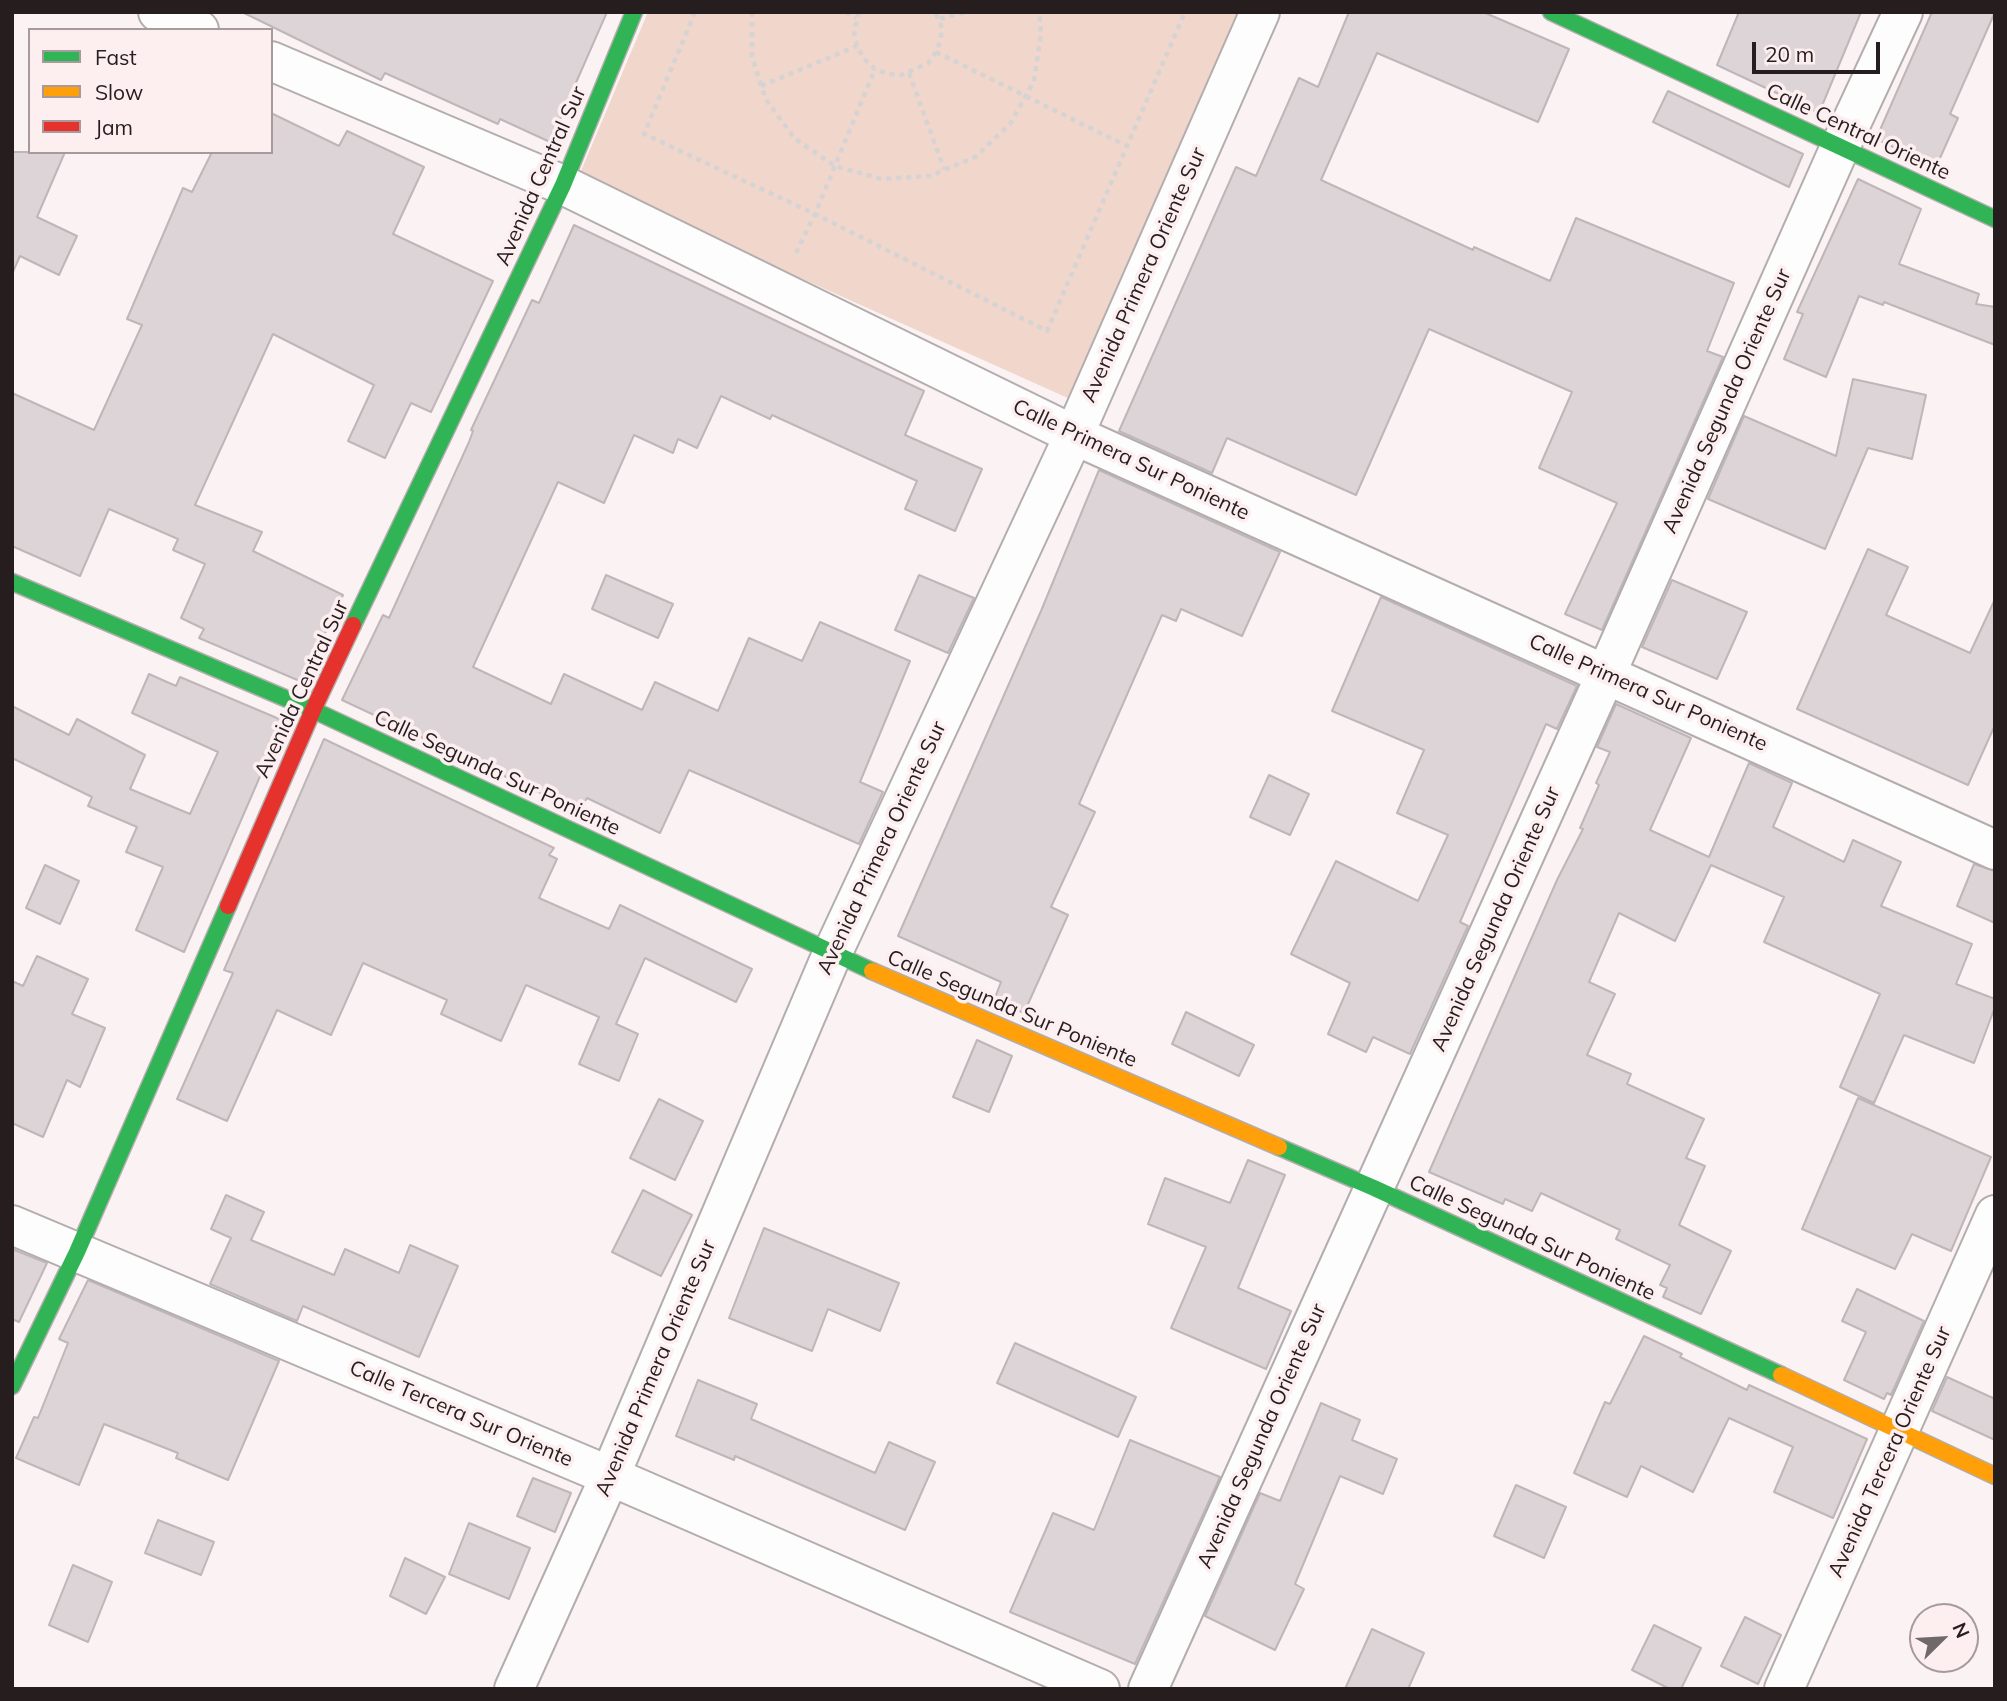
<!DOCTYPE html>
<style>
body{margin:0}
#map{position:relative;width:2007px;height:1701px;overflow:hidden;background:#faf2f3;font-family:Mulish,sans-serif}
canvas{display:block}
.frame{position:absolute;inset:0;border:14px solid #251d1e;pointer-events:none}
.legend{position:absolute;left:28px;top:28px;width:245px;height:126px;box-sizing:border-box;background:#fdeef0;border:2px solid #a79a9c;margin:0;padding:9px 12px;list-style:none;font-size:21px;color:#251d1e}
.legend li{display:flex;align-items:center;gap:14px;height:35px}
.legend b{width:35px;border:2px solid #a79a9c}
.north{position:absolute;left:1909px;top:1603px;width:70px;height:70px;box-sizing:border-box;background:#fdeef0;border:2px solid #a79a9c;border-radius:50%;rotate:66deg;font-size:19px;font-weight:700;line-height:28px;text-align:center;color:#251d1e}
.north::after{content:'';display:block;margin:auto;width:24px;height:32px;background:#706869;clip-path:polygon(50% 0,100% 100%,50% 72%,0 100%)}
.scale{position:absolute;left:1752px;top:42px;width:128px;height:32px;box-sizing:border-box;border:4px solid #251d1e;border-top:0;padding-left:9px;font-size:21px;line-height:24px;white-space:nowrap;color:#251d1e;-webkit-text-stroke:5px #fdeef0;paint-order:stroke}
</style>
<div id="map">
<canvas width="2007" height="1701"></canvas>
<div class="frame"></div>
<ul class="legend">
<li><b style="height:9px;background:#30b455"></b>Fast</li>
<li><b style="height:9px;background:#ff9f0a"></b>Slow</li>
<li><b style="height:9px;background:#e5322d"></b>Jam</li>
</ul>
<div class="north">N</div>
<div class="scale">20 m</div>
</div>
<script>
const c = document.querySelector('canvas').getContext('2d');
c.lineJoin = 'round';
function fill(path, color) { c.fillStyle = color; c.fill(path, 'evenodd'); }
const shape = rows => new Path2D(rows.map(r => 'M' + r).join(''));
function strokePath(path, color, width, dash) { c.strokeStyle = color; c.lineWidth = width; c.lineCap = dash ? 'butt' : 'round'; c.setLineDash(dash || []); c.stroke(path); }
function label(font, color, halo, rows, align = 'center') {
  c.font = font + ' Mulish,sans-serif'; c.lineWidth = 7; c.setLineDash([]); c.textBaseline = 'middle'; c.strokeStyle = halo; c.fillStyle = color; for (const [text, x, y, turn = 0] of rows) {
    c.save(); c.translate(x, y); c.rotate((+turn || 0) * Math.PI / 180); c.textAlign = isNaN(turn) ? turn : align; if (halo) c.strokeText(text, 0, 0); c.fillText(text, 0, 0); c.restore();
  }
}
fill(shape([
 [648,12,1243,12,1070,399,578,178]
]), '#f0d6cb');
const building = shape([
 [242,12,607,12,550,142,500,119,498,124,385,73,381,80,242,12],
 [1349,12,1483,12,1569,49,1538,122,1377,53,1321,180,1473,250,1474,247,1550,281,1576,218,1734,283,1707,351,1723,357,1602,630,1565,614,1617,503,1539,468,1572,392,1429,329,1356,495,1227,438,1212,473,1119,431,1236,167,1256,176,1299,78,1318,87,1349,12],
 [1739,12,1861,12,1819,113,1717,65,1739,12],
 [1932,12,1995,12,1950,114,1958,118,1936,167,1876,139,1932,12],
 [1668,91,1803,154,1789,187,1653,122,1668,91],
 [271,113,339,146,347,131,424,167,393,234,493,281,431,412,411,403,385,458,348,441,374,385,273,334,195,505,262,532,253,551,343,595,302,682,199,638,204,629,181,618,205,564,173,550,178,539,109,509,80,576,12,546,12,393,94,430,142,325,127,319,183,188,192,192,212,152,271,152,271,113],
 [12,152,65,152,37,217,77,236,59,275,20,256,12,274,12,152],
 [1858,179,1921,209,1899,264,1979,294,1976,304,1995,307,1995,345,1884,302,1883,305,1859,296,1826,377,1784,359,1803,314,1797,312,1858,179],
 [574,225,924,391,905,435,982,469,955,531,905,509,917,481,772,415,770,419,721,396,697,448,678,439,673,453,634,435,604,503,558,482,473,667,551,704,564,674,642,710,655,682,718,711,749,638,802,661,820,622,910,661,860,782,883,792,859,844,689,770,660,833,587,798,579,811,342,700,383,615,389,618,469,442,473,431,471,430,532,300,539,303,574,225],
 [1853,379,1926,395,1912,459,1868,448,1825,549,1708,499,1744,416,1836,456,1853,379],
 [1099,470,1280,552,1242,636,1181,609,1176,621,1162,615,1079,804,1095,812,1051,907,1068,915,1024,1013,994,1000,1001,982,898,936,1041,611,1099,470],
 [1868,549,1908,567,1886,615,1970,653,1995,599,1995,725,1968,785,1797,709,1868,549],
 [606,575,673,604,658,638,592,609,606,575],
 [919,575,974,598,948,653,895,630,919,575],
 [1672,580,1747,612,1717,679,1642,647,1672,580],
 [1381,597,1577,686,1557,729,1546,724,1460,922,1468,926,1410,1054,1373,1037,1366,1052,1328,1034,1350,983,1291,954,1336,861,1418,901,1448,835,1397,813,1424,750,1332,711,1381,597],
 [149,674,176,686,180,677,284,721,184,952,136,930,163,867,126,852,137,827,88,806,92,797,12,758,12,706,69,735,77,719,145,755,130,789,190,814,218,752,132,713,149,674],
 [1616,704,1691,738,1650,830,1709,857,1749,763,1792,783,1773,827,1844,862,1853,840,1901,862,1881,906,1972,944,1956,984,1995,999,1995,1007,1974,1063,1904,1035,1874,1103,1840,1087,1880,994,1764,942,1784,897,1711,865,1675,941,1619,913,1589,982,1615,994,1587,1055,1631,1074,1627,1084,1704,1119,1686,1158,1705,1166,1679,1225,1731,1251,1701,1314,1663,1297,1667,1288,1660,1285,1670,1265,1616,1239,1620,1230,1541,1193,1532,1211,1505,1199,1503,1204,1429,1172,1557,880,1583,829,1580,828,1599,785,1596,783,1610,752,1597,747,1616,704],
 [324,739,554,848,549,855,557,859,539,898,609,929,620,905,752,969,736,1002,645,958,616,1024,638,1034,619,1081,579,1064,599,1017,526,985,501,1041,441,1014,447,1000,363,963,331,1035,277,1010,227,1121,177,1099,233,973,224,970,324,739],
 [1269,775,1309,794,1290,835,1250,817,1269,775],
 [1974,864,1995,871,1995,923,1957,906,1974,864],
 [45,865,79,881,60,924,26,908,45,865],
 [37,956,88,979,72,1014,105,1028,80,1087,67,1080,43,1137,12,1123,12,981,23,986,37,956],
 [1186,1012,1254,1045,1239,1076,1172,1044,1186,1012],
 [977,1040,1012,1056,989,1112,953,1097,977,1040],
 [1858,1098,1991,1157,1951,1251,1912,1234,1895,1269,1802,1229,1858,1098],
 [659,1099,703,1121,675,1180,630,1158,659,1099],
 [1248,1160,1285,1175,1238,1288,1291,1311,1266,1369,1171,1328,1206,1247,1148,1224,1165,1178,1230,1203,1248,1160],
 [643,1190,692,1215,661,1276,612,1252,643,1190],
 [226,1195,264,1212,251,1240,334,1275,345,1249,399,1273,410,1245,458,1266,419,1357,303,1306,297,1321,210,1284,231,1238,211,1229,226,1195],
 [764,1228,899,1283,880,1331,828,1309,812,1351,729,1318,764,1228],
 [12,1249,47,1263,19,1322,12,1319,12,1249],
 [88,1280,279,1361,228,1480,176,1458,178,1453,104,1424,79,1485,16,1458,34,1417,38,1418,68,1343,59,1339,88,1280],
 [1857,1289,1924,1321,1891,1395,1887,1393,1884,1399,1844,1380,1866,1332,1842,1321,1857,1289],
 [1644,1336,1682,1354,1680,1357,1747,1390,1749,1385,1867,1439,1833,1518,1774,1492,1793,1447,1729,1418,1693,1492,1641,1466,1627,1497,1574,1473,1605,1402,1610,1404,1644,1336],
 [1015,1343,1136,1397,1118,1437,997,1383,1015,1343],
 [1947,1377,1995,1399,1995,1440,1932,1411,1947,1377],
 [698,1380,757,1404,751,1419,875,1473,889,1442,935,1462,905,1530,735,1456,734,1460,676,1436,698,1380],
 [1321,1403,1360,1420,1352,1440,1397,1459,1383,1494,1340,1476,1295,1584,1304,1589,1275,1650,1205,1616,1260,1493,1280,1501,1321,1403],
 [1130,1440,1220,1477,1135,1664,1010,1612,1053,1513,1094,1530,1130,1440],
 [533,1478,571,1493,555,1532,517,1516,533,1478],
 [1516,1485,1566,1507,1544,1558,1494,1536,1516,1485],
 [158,1520,214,1542,201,1575,145,1553,158,1520],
 [469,1523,530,1548,509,1599,449,1574,469,1523],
 [405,1558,445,1577,426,1614,390,1596,405,1558],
 [73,1565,112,1582,88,1642,49,1625,73,1565],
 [1745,1617,1781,1635,1758,1684,1721,1666,1745,1617],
 [1654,1625,1701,1648,1681,1689,1670,1689,1632,1670,1654,1625],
 [1372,1629,1424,1653,1408,1689,1345,1689,1372,1629]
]);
fill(building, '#dcd4d7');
strokePath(building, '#beb6b8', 2);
const street = shape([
 [158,12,199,30],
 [271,61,563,185,1074,435,1995,850],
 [12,1225,610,1476,1100,1689],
 [514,1689,610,1476,832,954,1074,435,1260,12],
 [1148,1689,1606,674,1840,147,1903,12],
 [1784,1689,1995,1215]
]);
const fast = shape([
 [1551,12,1995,219],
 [12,582,313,710,872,971],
 [353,625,563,185,634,12],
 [1279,1147,1374,1188,1781,1375],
 [12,1386,77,1252,228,906]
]);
const slow = shape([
 [872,971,1279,1147],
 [1781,1375,1995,1476]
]);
const jam = shape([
 [228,906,313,710,353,625]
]);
strokePath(street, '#b4adae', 42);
strokePath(fast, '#b4adae', 19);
strokePath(slow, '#b4adae', 19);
strokePath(jam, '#b4adae', 19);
strokePath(shape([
 [695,12,644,134,815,214,1047,331,1185,12],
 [752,12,752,56,761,86,767,101,795,139,835,166,882,179,930,176,975,157,1010,124,1034,81,1041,33,1039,12],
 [846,12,856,18],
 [859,12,854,32,857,46,864,59,875,69,888,74,902,75,928,63,936,52,941,39,941,25,935,12],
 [940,19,966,12],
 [936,52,1127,146],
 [909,73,944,169],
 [761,86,857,46],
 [796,253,815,214,875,69]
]), '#d6d3d4', 4.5, [5, 5]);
strokePath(street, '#fefdfd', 38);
strokePath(fast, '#30b455', 16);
strokePath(slow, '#ff9f0a', 16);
strokePath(jam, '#e5322d', 16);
label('21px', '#251d1e', '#fdeef0', [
 ["Calle Central Oriente",1858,132,25],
 ["Avenida Central Sur",541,176,-66],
 ["Avenida Primera Oriente Sur",1144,275,-66],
 ["Avenida Segunda Oriente Sur",1727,401,-66],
 ["Calle Primera Sur Poniente",1131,460,25],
 ["Avenida Central Sur",302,689,-65],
 ["Calle Primera Sur Poniente",1648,693,24],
 ["Calle Segunda Sur Poniente",497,773,25],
 ["Avenida Primera Oriente Sur",882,848,-65],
 ["Avenida Segunda Oriente Sur",1496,919,-66],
 ["Calle Segunda Sur Poniente",1012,1009,23],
 ["Calle Segunda Sur Poniente",1532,1238,25],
 ["Avenida Primera Oriente Sur",656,1368,-67],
 ["Calle Tercera Sur Oriente",461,1414,23],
 ["Avenida Segunda Oriente Sur",1262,1436,-66],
 ["Avenida Tercera Oriente Sur",1890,1452,-66]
]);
</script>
